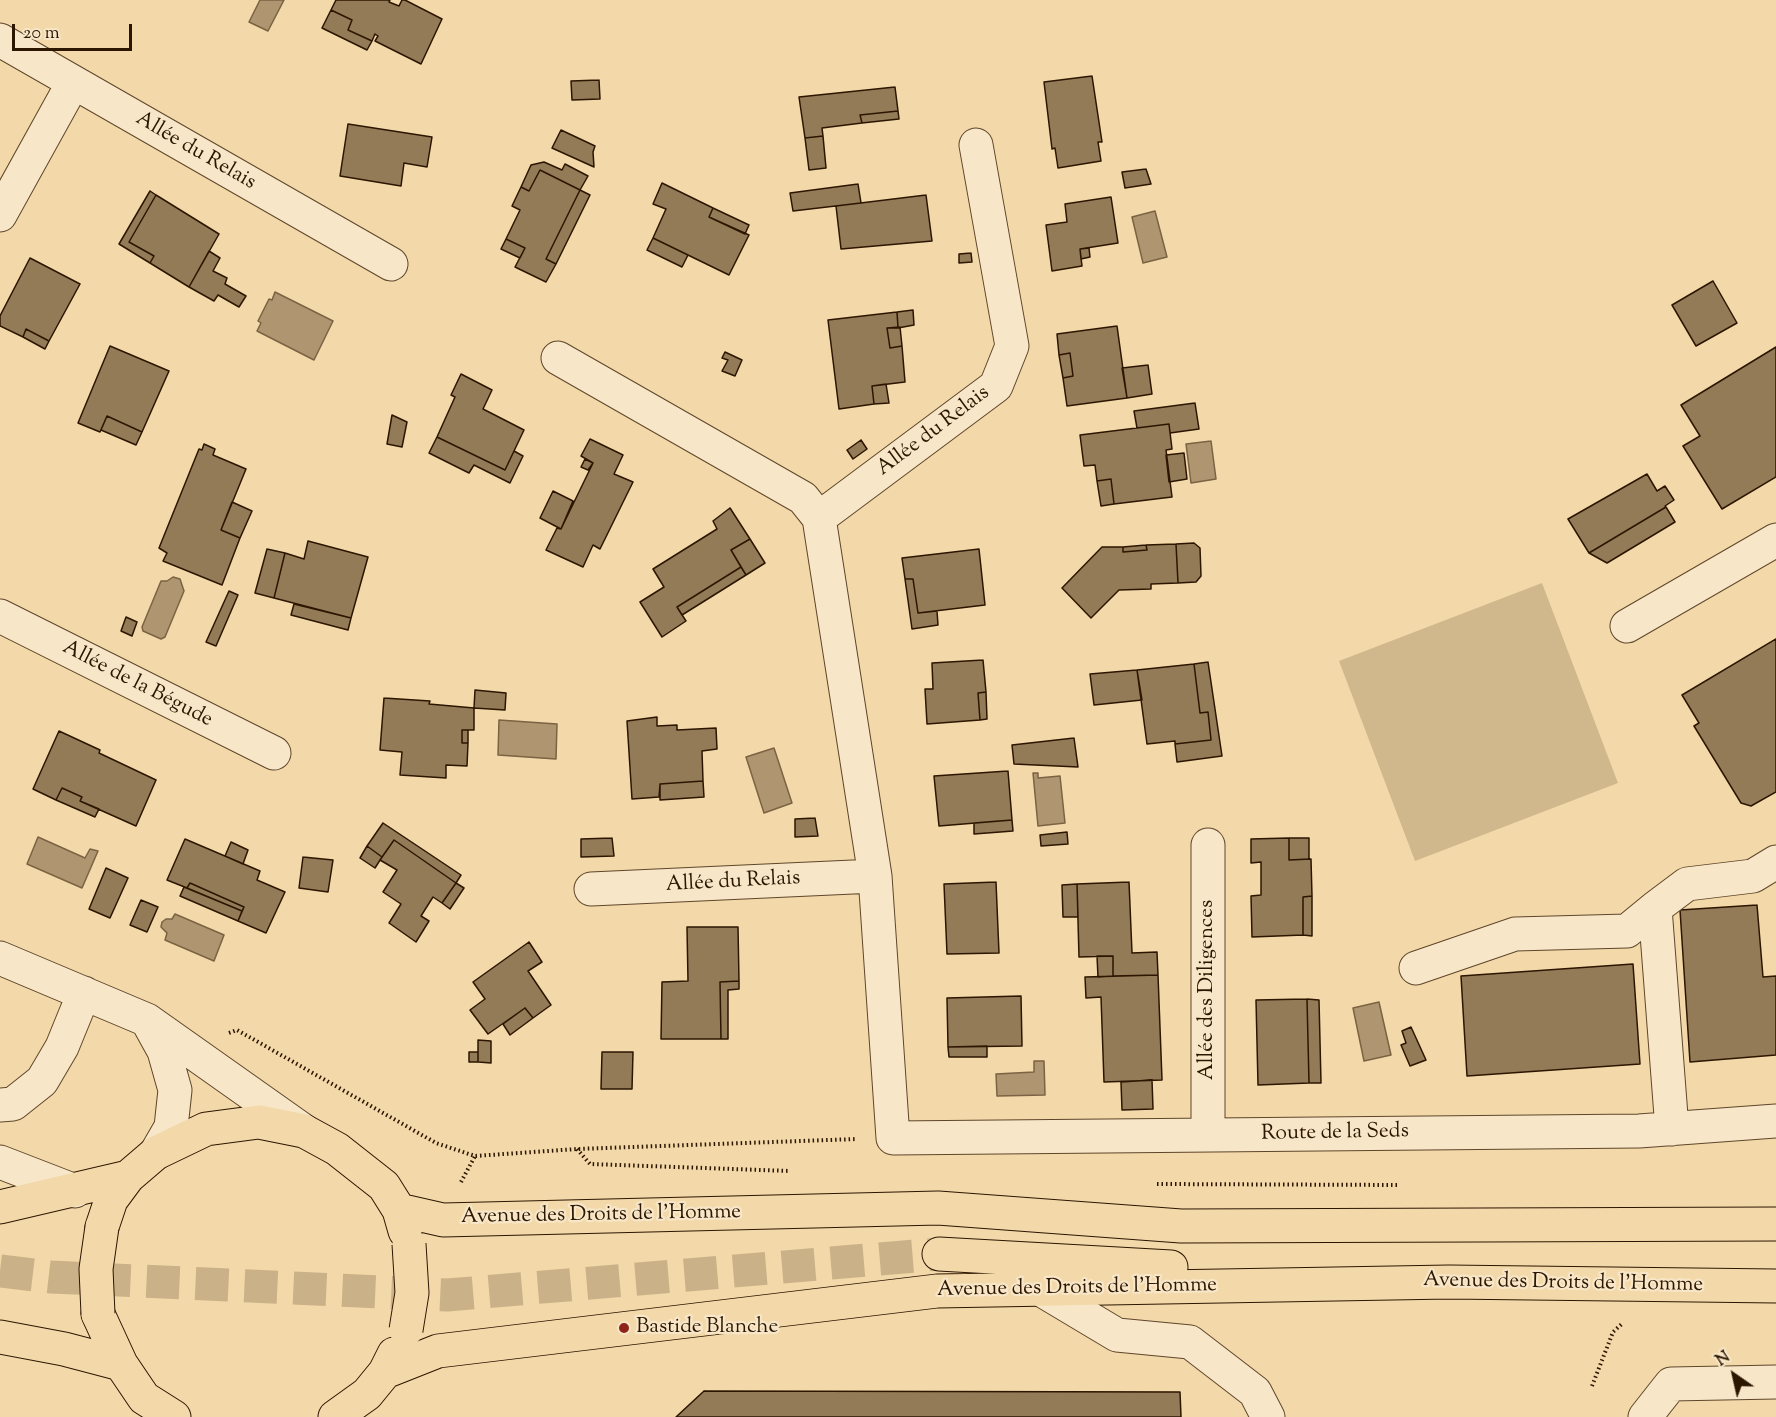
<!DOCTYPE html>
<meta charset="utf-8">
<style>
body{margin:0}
#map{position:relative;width:1776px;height:1417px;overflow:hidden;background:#f3d8a9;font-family:"Sorts Mill Goudy",serif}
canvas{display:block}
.north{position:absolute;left:1704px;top:1345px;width:60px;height:60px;-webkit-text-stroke:4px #f7e6c7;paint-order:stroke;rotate:326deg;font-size:16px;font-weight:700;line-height:24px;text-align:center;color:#2c1600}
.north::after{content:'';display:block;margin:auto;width:21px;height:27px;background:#2c1600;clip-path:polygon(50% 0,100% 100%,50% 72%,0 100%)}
.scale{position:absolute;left:12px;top:24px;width:120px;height:27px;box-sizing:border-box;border:3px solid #2c1600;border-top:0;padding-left:8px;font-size:18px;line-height:21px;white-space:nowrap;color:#2c1600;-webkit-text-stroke:4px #f7e6c7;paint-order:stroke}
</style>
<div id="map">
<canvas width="1776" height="1417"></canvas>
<div class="north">N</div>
<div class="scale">20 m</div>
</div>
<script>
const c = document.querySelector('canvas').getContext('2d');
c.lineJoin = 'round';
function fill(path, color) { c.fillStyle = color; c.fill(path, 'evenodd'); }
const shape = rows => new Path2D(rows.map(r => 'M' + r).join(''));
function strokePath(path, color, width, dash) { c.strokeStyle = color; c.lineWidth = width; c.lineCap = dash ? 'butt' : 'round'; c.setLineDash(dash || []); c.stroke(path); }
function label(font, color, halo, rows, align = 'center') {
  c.font = font + ' "Sorts Mill Goudy",serif'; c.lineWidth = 4.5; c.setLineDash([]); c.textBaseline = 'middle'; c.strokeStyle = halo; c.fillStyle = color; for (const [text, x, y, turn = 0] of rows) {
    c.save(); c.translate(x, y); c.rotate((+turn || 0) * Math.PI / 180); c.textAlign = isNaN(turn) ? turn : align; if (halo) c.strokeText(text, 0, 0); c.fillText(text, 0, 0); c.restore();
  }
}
fill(shape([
 [1542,583,1618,783,1415,861,1339,661]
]), '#d1b78c');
const water = shape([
 [260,0,284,0,268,31,249,22,260,0],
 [1155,211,1167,257,1143,263,1132,217,1155,211],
 [275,292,333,321,314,360,257,331,261,323,258,321,269,299,272,300,275,292],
 [1211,441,1216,479,1191,483,1186,444,1211,441],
 [173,577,180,579,184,591,165,637,161,639,143,631,142,627,161,581,167,581,173,577],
 [499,720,557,724,556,759,498,755,499,720],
 [774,748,792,803,764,813,746,757,774,748],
 [1038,773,1038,778,1060,776,1065,823,1038,826,1033,773,1038,773],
 [38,837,85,858,90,849,98,851,82,888,27,864,38,837],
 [175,914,224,935,214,961,165,940,167,933,161,927,162,922,166,919,172,919,175,914],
 [1379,1002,1391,1055,1364,1061,1353,1008,1379,1002],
 [1034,1061,1044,1061,1045,1095,997,1096,996,1074,1034,1072,1034,1061]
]);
fill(water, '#af9670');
strokePath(water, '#7b6343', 1.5);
const building = shape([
 [336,0,390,0,389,2,399,6,402,0,405,0,442,19,421,64,375,41,378,36,375,34,372,41,348,30,352,20,331,10,336,0],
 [331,10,352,20,348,30,372,41,367,50,322,28,331,10],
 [1092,76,1102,142,1098,142,1101,161,1058,168,1055,148,1052,149,1044,82,1092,76],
 [599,80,600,99,572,100,571,81,599,80],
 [895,87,898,111,860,115,862,123,822,128,823,136,805,138,799,97,895,87],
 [898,111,899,119,862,123,860,115,898,111],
 [348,124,432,137,427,167,404,163,401,186,340,176,348,124],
 [561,130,595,146,593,152,594,167,552,148,561,130],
 [823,136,826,168,809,170,805,138,823,136],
 [544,162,562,170,565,164,588,176,580,190,540,170,529,191,521,187,531,165,544,162],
 [1146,169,1151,184,1125,188,1122,172,1146,169],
 [540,170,580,190,546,259,556,264,546,282,515,267,525,248,506,239,520,210,512,206,521,187,529,191,540,170],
 [662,183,713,208,709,217,749,235,729,275,653,238,666,209,653,204,662,183],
 [858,184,861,203,793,211,790,193,858,184],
 [580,190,590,195,556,264,546,259,580,190],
 [150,191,156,195,129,242,154,256,150,263,119,244,150,191],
 [156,195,219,234,189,287,150,263,154,256,129,242,156,195],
 [926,195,932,241,841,249,836,206,926,195],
 [1111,197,1118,243,1080,249,1082,266,1052,271,1046,225,1067,222,1065,204,1111,197],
 [713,208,749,225,745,234,709,217,713,208],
 [653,238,688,255,682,267,647,250,653,238],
 [506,239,525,248,520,258,501,249,506,239],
 [1089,248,1090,257,1081,259,1080,249,1089,248],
 [209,251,220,258,213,271,227,278,225,284,246,296,239,307,218,295,214,301,189,287,209,251],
 [971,253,972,262,959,263,959,254,971,253],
 [30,258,80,284,49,341,26,329,23,337,0,326,0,316,30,258],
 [1713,281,1737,323,1696,346,1672,305,1713,281],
 [913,310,914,325,898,328,897,312,913,310],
 [897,312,898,328,887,328,890,348,902,346,905,382,872,386,874,404,839,409,828,320,897,312],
 [1117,326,1127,398,1067,406,1063,378,1073,376,1070,353,1059,355,1057,334,1117,326],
 [900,327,902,346,890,348,887,328,900,327],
 [26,329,49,341,45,349,23,337,26,329],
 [110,346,169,371,142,432,107,416,100,432,78,423,110,346],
 [1776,347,1776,477,1722,509,1683,446,1700,436,1681,405,1776,347],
 [725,352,742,360,735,376,722,371,728,360,722,358,725,352],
 [1070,353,1073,376,1063,378,1059,355,1070,353],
 [1148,365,1152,394,1127,398,1122,368,1148,365],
 [461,374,492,390,483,409,524,430,505,470,437,437,455,397,451,395,461,374],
 [886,384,889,403,874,404,872,386,886,384],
 [1195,403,1199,429,1170,433,1169,424,1137,428,1134,411,1195,403],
 [392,415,407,422,402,447,387,444,392,415],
 [107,416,142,432,136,445,101,430,107,416],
 [1169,424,1172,449,1166,450,1172,497,1114,504,1111,479,1097,481,1095,465,1084,466,1080,435,1169,424],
 [437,437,505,470,514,451,523,456,510,483,474,465,469,473,429,453,437,437],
 [590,439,623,455,614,474,633,482,600,549,593,545,583,567,546,550,557,528,561,529,593,463,581,456,590,439],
 [861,440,867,449,853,459,847,450,861,440],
 [204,444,215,449,213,455,246,469,221,530,240,538,222,585,163,561,167,553,159,548,199,449,202,450,204,444],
 [1184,453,1187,479,1169,482,1166,455,1184,453],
 [585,459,593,463,588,470,581,467,585,459],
 [1647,474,1657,491,1665,486,1674,500,1665,506,1666,507,1589,553,1568,519,1647,474],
 [1111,479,1114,504,1101,506,1097,481,1111,479],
 [553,491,573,501,561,529,540,518,553,491],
 [232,502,252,511,240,538,221,530,232,502],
 [1666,507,1675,522,1607,563,1589,553,1666,507],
 [730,508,750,539,731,550,741,567,677,607,686,621,662,637,640,602,664,587,653,569,717,529,713,521,730,508],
 [750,539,765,563,746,575,731,550,750,539],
 [308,541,368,557,351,618,274,598,285,553,304,559,308,541],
 [1194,543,1200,548,1201,576,1196,582,1178,583,1176,544,1194,543],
 [1176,544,1178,583,1151,584,1151,589,1119,590,1091,618,1062,588,1102,547,1123,547,1123,552,1147,550,1146,545,1176,544],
 [1146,545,1147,550,1123,552,1123,547,1146,545],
 [267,549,285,553,274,598,255,593,267,549],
 [979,549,985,605,918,613,913,579,905,579,902,558,979,549],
 [741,567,746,575,682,615,677,607,741,567],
 [905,579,913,579,918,613,937,611,938,625,912,629,905,579],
 [229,591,238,595,216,646,206,642,229,591],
 [294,604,351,618,348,630,291,615,294,604],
 [126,617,137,622,132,636,121,631,126,617],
 [1776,639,1776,792,1751,806,1741,803,1694,726,1699,723,1682,695,1776,639],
 [983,660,986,692,978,693,980,720,927,724,925,689,933,689,932,663,983,660],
 [1208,662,1222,756,1177,762,1175,744,1211,740,1208,712,1200,713,1194,664,1208,662],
 [1194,664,1200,713,1208,712,1211,740,1175,744,1175,741,1147,744,1137,670,1194,664],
 [1137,670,1142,700,1094,705,1090,674,1137,670],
 [475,690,506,693,505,710,474,708,475,690],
 [986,692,987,719,980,720,978,693,986,692],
 [384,698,430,701,429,704,474,708,474,730,462,730,462,743,468,743,467,766,446,765,446,778,400,775,402,752,380,750,384,698],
 [657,717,657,726,677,725,677,730,716,728,717,749,702,751,703,781,660,784,659,797,632,799,627,721,657,717],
 [462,730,468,730,468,743,462,743,462,730],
 [59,731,100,750,99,753,156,780,136,826,80,801,82,797,62,788,56,800,33,789,59,731],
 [1074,738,1078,767,1014,764,1012,745,1074,738],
 [1008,771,1012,820,939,826,934,776,1008,771],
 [703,781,704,797,660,800,660,784,703,781],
 [62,788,82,797,80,801,99,809,95,817,56,800,62,788],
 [815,818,818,836,795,837,795,819,815,818],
 [1012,820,1013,831,974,834,974,823,1012,820],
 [383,823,461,875,456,883,394,840,382,857,367,846,383,823],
 [1067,832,1068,844,1041,846,1040,835,1067,832],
 [612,838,614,856,581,857,581,839,612,838],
 [1289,838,1309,838,1309,859,1289,860,1289,838],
 [1289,838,1289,860,1311,859,1312,896,1303,897,1303,935,1252,937,1251,896,1261,895,1261,862,1251,863,1251,839,1289,838],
 [185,839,260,871,257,880,285,892,266,933,238,921,244,907,190,883,187,888,167,880,185,839],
 [394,840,456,883,442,903,433,897,421,916,429,921,416,942,389,923,401,904,383,892,397,870,380,860,394,840],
 [231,842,248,850,243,864,225,856,231,842],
 [367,846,382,857,375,868,360,858,367,846],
 [303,857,333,860,328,892,299,888,303,857],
 [106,868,128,878,110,918,89,909,106,868],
 [996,882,999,953,947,954,944,884,996,882],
 [1129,882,1132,953,1157,952,1158,975,1113,976,1113,956,1079,957,1077,884,1129,882],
 [190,883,244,907,242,911,187,888,190,883],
 [456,883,464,888,450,909,442,903,456,883],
 [1077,884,1078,917,1063,917,1062,885,1077,884],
 [184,887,242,911,238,921,180,896,184,887],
 [1312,896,1312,936,1303,935,1303,897,1312,896],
 [141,900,158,907,147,932,130,925,141,900],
 [1757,905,1763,977,1776,976,1776,1055,1690,1062,1680,910,1757,905],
 [687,927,738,927,739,981,720,982,721,1039,661,1039,662,982,688,981,687,927],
 [529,942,542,962,528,971,551,1005,533,1018,525,1008,488,1034,470,1010,485,999,473,982,529,942],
 [1097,956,1113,956,1113,976,1098,977,1097,956],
 [1633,964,1640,1064,1467,1076,1461,976,1633,964],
 [1158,975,1162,1080,1104,1082,1101,997,1086,998,1085,977,1158,975],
 [739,981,739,989,728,990,728,1039,721,1039,720,982,739,981],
 [1021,996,1022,1046,948,1047,947,998,1021,996],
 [1307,999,1319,1000,1321,1083,1309,1083,1307,999],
 [1307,999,1309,1083,1258,1085,1256,1000,1307,999],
 [525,1008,533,1018,510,1035,503,1024,525,1008],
 [1411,1027,1426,1060,1410,1066,1401,1045,1406,1043,1402,1031,1411,1027],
 [478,1040,491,1041,491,1063,478,1062,478,1040],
 [987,1046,987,1057,949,1057,948,1047,987,1046],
 [469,1052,478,1052,478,1062,469,1062,469,1052],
 [602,1052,633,1052,632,1089,601,1089,602,1052],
 [1152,1080,1153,1109,1122,1110,1121,1082,1152,1080],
 [704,1391,1180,1392,1181,1417,676,1417,704,1391]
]);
fill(building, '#937b58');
strokePath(building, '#2c1600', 1.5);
strokePath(shape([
 [0,1271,51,1277,447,1295,939,1254]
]), '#cbb187', 33, [33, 16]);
const minor = shape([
 [0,40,391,264],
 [0,215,73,83],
 [558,358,803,498,819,518,875,876,893,1138,1639,1131,1776,1121],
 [819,518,996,386,1012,346,976,145],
 [0,616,274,753],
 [1627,626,1776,540],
 [1208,845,1208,1135],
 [591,889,875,876],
 [0,958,147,1020,304,1131],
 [1416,968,1515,934,1627,931,1655,908],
 [148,1022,164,1051,175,1090,171,1127,156,1153],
 [0,1105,13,1104,42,1081,62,1047,84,993],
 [1672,1129,1655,908,1687,884,1753,876,1776,862],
 [0,1162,75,1191],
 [1040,1289,1117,1335,1190,1342,1255,1392,1268,1417],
 [1645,1417,1671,1384,1776,1382]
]);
const major = shape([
 [0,1207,128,1177],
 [399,1210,443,1220,938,1208,1181,1226,1776,1224],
 [102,1227,111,1200,128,1177,156,1153,206,1129,259,1122,304,1131,337,1149,384,1186,399,1210,405,1231],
 [939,1254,1171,1267],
 [98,1314,121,1364,144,1398,174,1417],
 [0,1337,64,1349,121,1364],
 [385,1372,438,1351,937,1291,1449,1282,1776,1286],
 [335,1417,367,1394,385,1372,394,1354]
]);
strokePath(minor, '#5e462a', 35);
strokePath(major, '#2c1600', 35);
strokePath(shape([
 [229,1033,237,1030,436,1143,475,1156,577,1149,857,1139],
 [577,1149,590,1164,790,1171],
 [461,1182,475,1156],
 [1157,1184,1399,1185],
 [1592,1386,1613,1332,1623,1323]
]), '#2c1600', 4, [1.5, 3]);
strokePath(minor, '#f7e6c7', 33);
strokePath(major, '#f3d8a9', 33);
const majorBridge = shape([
 [98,1314,96,1269,102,1227],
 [406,1330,412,1293,409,1244]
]);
strokePath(majorBridge, '#2c1600', 35, []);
strokePath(majorBridge, '#f3d8a9', 33);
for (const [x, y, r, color] of [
 [624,1328,6,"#8f2418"]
]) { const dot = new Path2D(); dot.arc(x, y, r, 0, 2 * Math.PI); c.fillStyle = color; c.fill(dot); strokePath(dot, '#f7e6c7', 2); }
label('21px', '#2c1600', '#f7e6c7', [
 ["Allée du Relais",195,152,30],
 ["Allée du Relais",934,432,-37],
 ["Allée de la Bégude",137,685,27],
 ["Allée du Relais",733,883,-3],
 ["Allée des Diligences",1208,990,-90],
 ["Route de la Seds",1335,1134,-1],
 ["Avenue des Droits de l'Homme",601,1216,-1],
 ["Avenue des Droits de l'Homme",1563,1284,1],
 ["Avenue des Droits de l'Homme",1077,1289,-1]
]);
label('21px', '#2c1600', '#f7e6c7', [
 ["Bastide Blanche",636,1328]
], 'left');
</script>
